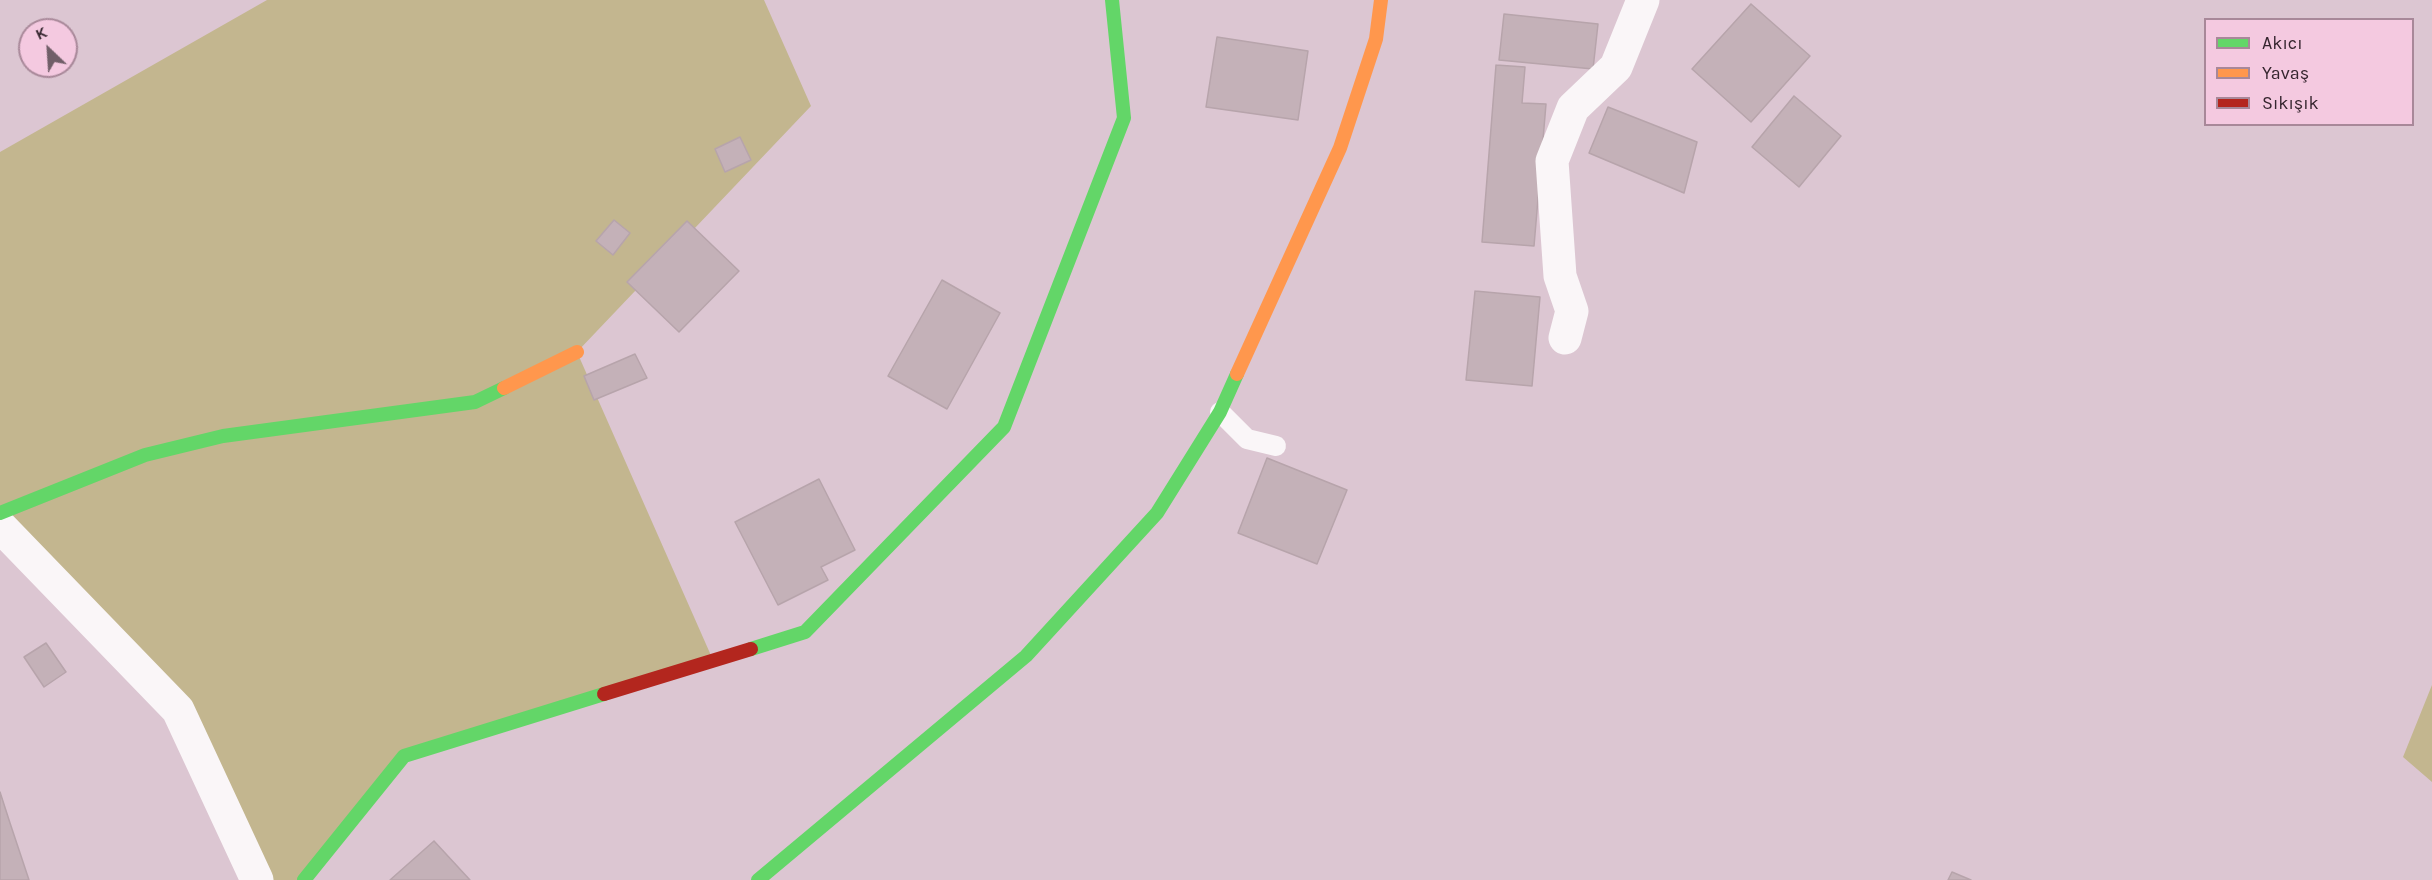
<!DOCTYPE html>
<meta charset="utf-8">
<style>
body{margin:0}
#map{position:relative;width:2432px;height:880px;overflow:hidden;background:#dcc6d2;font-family:Karla,sans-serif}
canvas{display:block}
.legend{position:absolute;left:2204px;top:18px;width:210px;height:108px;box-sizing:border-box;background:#f4c9e0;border:2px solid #a88899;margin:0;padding:8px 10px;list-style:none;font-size:18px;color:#36262f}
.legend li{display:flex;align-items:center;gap:12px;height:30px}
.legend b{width:30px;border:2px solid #a88899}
.north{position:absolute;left:18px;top:18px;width:60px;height:60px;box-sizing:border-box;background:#f4c9e0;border:2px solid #a88899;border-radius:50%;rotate:335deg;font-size:16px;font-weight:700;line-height:24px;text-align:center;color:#36262f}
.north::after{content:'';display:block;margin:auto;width:21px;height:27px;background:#705e68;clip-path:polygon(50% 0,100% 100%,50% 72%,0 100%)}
</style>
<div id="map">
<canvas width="2432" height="880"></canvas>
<ul class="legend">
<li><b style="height:8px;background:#63d668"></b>Akıcı</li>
<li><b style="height:8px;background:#ff974d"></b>Yavaş</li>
<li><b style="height:8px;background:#b3261e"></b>Sıkışık</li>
</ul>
<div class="north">K</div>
</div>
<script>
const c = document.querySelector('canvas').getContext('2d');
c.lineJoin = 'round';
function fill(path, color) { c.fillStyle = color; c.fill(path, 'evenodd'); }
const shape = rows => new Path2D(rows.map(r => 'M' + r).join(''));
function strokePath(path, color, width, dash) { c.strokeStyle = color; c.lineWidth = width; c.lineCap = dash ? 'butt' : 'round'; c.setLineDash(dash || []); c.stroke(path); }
fill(shape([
 [267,0,764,0,811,106,577,352,713,660,404,756,304,880,257,880,178,710,0,526,0,152],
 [2432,685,2432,782,2403,757]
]), '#c3b68f');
const building = shape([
 [1751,4,1810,56,1751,122,1692,69,1751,4],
 [1504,14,1598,24,1593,69,1499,60,1504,14],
 [1217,37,1308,51,1298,120,1206,107,1217,37],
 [1496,65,1525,67,1522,103,1546,104,1534,246,1482,242,1496,65],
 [1794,96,1841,136,1799,187,1752,147,1794,96],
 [1608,107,1697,142,1684,193,1589,153,1608,107],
 [740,137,751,160,725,172,715,149,740,137],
 [614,220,630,233,613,255,596,241,614,220],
 [687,221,739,271,679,332,627,282,687,221],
 [942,280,1000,313,947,409,888,376,942,280],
 [1475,291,1540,297,1532,386,1466,380,1475,291],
 [635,354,647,378,594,400,584,376,635,354],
 [1267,458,1347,490,1317,564,1238,533,1267,458],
 [819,479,855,550,821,567,828,580,778,605,735,522,819,479],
 [46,643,66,672,44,687,24,657,46,643],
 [0,792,10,823,29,880,0,880,0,792],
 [434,841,470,880,390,880,434,841],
 [1952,872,1971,880,1948,880,1952,872]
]);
fill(building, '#c4b1b8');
strokePath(building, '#b7a4ab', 1.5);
strokePath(shape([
 [1220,412,1247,439,1276,446]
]), '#faf6f8', 20);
strokePath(shape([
 [1565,338,1572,311,1560,276,1552,161,1573,108,1616,67,1643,0],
 [0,526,178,710,257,880]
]), '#faf6f8', 33);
strokePath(shape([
 [0,513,145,455,223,436,475,402,504,388],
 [751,649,805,632,1004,427,1124,118,1112,0],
 [304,880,404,756,604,694],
 [758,880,1026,656,1157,513,1220,412,1237,374]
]), '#63d668', 14);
strokePath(shape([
 [1237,374,1340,148,1376,39,1381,0],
 [504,388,577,352]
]), '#ff974d', 14);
strokePath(shape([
 [604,694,751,649]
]), '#b3261e', 14);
</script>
